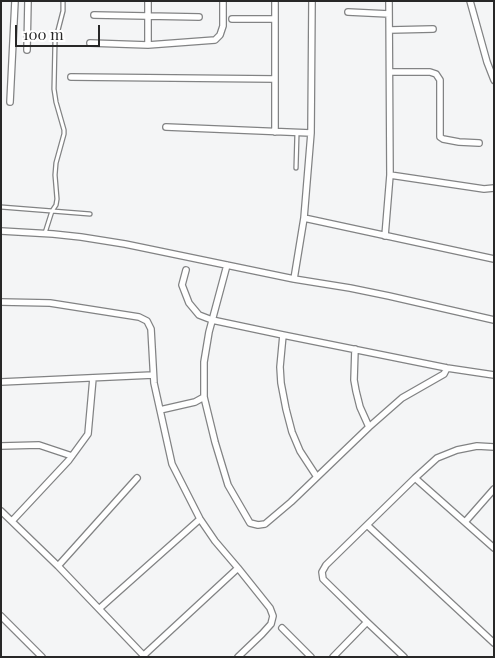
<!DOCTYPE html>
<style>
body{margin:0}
#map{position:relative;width:495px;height:658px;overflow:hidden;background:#f4f5f6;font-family:"Playfair Display",serif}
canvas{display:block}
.frame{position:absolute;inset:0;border:2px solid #272727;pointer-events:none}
.scale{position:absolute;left:15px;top:25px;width:85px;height:22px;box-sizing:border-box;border:2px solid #272727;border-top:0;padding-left:6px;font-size:15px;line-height:18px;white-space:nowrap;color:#272727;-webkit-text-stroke:4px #fff;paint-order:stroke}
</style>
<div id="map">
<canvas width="495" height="658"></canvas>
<div class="frame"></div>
<div class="scale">100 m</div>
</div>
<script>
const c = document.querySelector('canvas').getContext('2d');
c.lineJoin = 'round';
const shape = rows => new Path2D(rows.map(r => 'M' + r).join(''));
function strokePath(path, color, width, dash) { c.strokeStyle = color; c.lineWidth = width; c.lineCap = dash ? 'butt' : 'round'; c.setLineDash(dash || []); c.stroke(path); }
const service = shape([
 [296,168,297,133],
 [1,207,90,214],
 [45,233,52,211,56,205,57,199,55,175,56,163,64,134,64,130,56,102,54,89,55,42,63,11,63,1]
]);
const minor = shape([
 [470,1,487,62,494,80],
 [348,12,389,14],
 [94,15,199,17],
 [232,19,275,19],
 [390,30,433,29],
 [90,43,148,45,215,40,220,35,223,26,223,1],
 [148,45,148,1],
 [27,50,28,1],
 [390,72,430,72,436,74,440,80,440,137,443,139,459,142,479,143],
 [71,77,275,79],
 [10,102,15,1],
 [166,127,311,133],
 [275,132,275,1],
 [390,175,484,189,494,188],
 [304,218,494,259],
 [1,231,53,234,81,237,125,244,294,279,350,288,389,296,494,320],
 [385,236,390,175,389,1],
 [227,265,209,332,204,362,204,397,215,442,228,485,250,523,258,525,265,524,291,502,369,427,402,398,444,374,447,368],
 [186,270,182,285,189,303,199,315,212,320,283,335,447,368,494,375],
 [294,279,304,218,311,133,312,1],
 [1,302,50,303,139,317,147,321,151,329,154,383,172,464,200,519,215,541,238,568,270,608,273,616,271,624,262,634,238,657],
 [283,335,280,367,281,383,286,409,292,432,300,451,317,477],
 [355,349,354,380,356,391,360,407,369,427],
 [1,382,153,375],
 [160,410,195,402,204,397],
 [1,446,39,445,72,456],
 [415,478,494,548],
 [1,511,58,566,145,657],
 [12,521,69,460,88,434,93,378],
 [465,522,494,489],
 [367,525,494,643],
 [58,566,137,478],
 [100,608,200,519],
 [1,616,42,657],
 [282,628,311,657],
 [144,655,238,568],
 [333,657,367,622],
 [404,657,367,622,323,579,322,572,326,565,415,478,437,458,457,450,477,446,494,447]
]);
strokePath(service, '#828384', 5.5);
strokePath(minor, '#828384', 8);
strokePath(service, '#fff', 3);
strokePath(minor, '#fff', 5.5);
</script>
